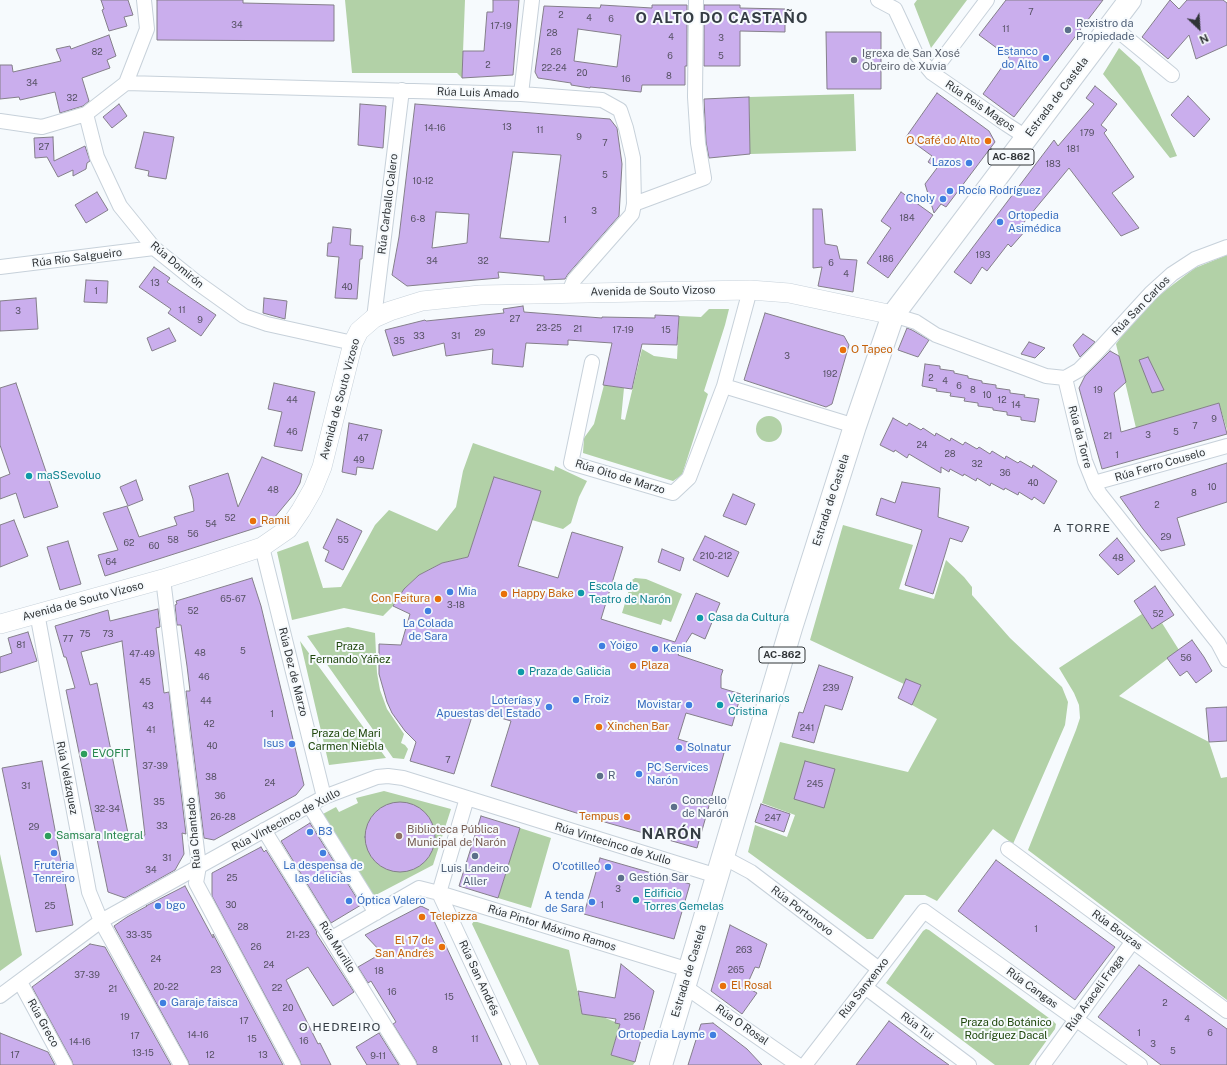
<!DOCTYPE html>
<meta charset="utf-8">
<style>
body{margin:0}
#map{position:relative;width:1227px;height:1065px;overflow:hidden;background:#f6fafd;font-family:"Public Sans",sans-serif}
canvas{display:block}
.north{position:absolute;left:1179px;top:8px;width:40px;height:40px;-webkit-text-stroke:3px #f6fafd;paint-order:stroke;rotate:155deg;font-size:11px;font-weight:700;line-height:16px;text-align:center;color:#303437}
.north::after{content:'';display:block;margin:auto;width:14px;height:18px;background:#303437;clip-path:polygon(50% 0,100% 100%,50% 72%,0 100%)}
</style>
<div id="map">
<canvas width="1227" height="1065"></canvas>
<div class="north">N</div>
</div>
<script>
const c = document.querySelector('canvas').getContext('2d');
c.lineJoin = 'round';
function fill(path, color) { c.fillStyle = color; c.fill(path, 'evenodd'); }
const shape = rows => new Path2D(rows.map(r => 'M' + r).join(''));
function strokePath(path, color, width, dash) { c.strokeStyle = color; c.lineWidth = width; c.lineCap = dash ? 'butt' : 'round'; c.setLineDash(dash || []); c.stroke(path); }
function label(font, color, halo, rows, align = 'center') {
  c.font = font + ' "Public Sans",sans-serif'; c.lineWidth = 4; c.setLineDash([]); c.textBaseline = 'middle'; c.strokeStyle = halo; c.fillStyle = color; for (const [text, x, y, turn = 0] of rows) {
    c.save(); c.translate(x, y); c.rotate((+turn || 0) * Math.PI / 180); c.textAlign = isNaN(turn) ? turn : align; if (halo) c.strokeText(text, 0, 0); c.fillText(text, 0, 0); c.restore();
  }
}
fill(shape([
 [345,0,465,0,462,78,457,73,352,73],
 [917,0,967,0,931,48,914,4],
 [1119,48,1140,67,1177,156,1170,158,1103,74],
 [854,94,856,151,750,154,749,97],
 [1227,255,1227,430,1219,403,1136,428,1116,344,1132,322,1154,299,1195,268],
 [709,309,729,309,725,325,704,391,708,394,682,475,673,481,583,453,584,438,594,424,604,385,624,388,621,419,625,420,642,349,654,356,677,359,679,316,701,317],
 '756 429a13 13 0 1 1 26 0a13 13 0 1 1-26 0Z',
 [473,443,554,471,555,466,587,481,579,497,571,523,563,529,532,520,541,491,494,477,468,557,442,563,419,575,404,589,393,606,383,616,344,608,292,620,277,552,308,541,323,588,341,587,375,525,389,510,437,531,456,507,463,471],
 [843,525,913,545,899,589,934,599,946,560,964,577,972,587,972,595,1010,638,1062,687,1068,702,1065,725,1013,844,993,829,937,901,925,895,905,895,873,939,867,939,748,852,755,825,787,837,795,815,762,803,780,742,908,772,937,719,912,705,921,685,906,680,904,684,810,640],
 [635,578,646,579,682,594,671,622,663,619,661,625,622,613,632,580],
 [1142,614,1152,629,1162,623,1179,650,1119,696,1209,742,1221,778,1227,777,1227,1000,1028,850,1076,730,1080,718,1079,705,1074,693,1059,668],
 [348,627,375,633,377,673,380,690,387,709,404,734,401,743,405,745,408,749,404,759,393,758,307,636],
 [300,641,386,758,329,765],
 [384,791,451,809,433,865,372,897,321,815,336,807,339,812,358,803,356,798],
 [520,828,551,838,531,908,498,898],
 [0,854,22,955,0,971],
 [474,921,569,950,582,1014,603,1017,620,1024,611,1055,635,1062,633,1065,539,1065,472,924],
 [926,929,929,930,1053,1021,1056,1024,1055,1029,1029,1065,995,1065,886,983,923,931]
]), '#b2d1a7');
const building = shape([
 [101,0,128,0,133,15,124,17,127,26,109,31,102,10,104,9,101,0],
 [157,0,243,0,243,3,334,5,334,41,157,40,157,0],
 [493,0,519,0,513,75,462,78,463,51,484,51,487,12,493,12,493,0],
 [1006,0,1103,0,1014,117,983,94,1009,57,979,35,1006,0],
 [1170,0,1179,9,1187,0,1223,0,1227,3,1227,45,1196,59,1189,35,1168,59,1142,37,1170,0],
 [601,5,652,8,652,5,687,5,687,66,685,66,685,85,642,85,641,92,590,87,590,88,571,85,571,83,538,78,535,72,544,6,600,8,601,5],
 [578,29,621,35,617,67,574,61,578,29],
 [704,5,740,5,740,8,785,9,785,32,740,31,740,66,704,66,704,5],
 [826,32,881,32,881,89,827,89,826,32],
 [109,35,116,56,107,60,110,68,82,78,89,101,83,106,60,113,55,92,20,100,19,97,0,99,0,65,12,65,13,72,61,61,56,49,70,46,71,49,109,35],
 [1095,86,1117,104,1101,125,1107,130,1104,133,1134,177,1112,193,1139,228,1121,236,1069,168,1021,226,1026,230,1011,247,1008,244,987,271,982,267,971,284,954,272,1054,140,1058,146,1094,104,1086,98,1095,86],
 [937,93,989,131,995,142,946,207,941,204,934,213,925,184,937,168,928,162,932,156,906,137,937,93],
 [1188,96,1210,119,1194,137,1171,115,1188,96],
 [749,97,750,154,709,158,706,142,704,99,749,97],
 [119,104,127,116,112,128,103,117,119,104],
 [360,104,386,106,383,148,358,145,360,104],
 [415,104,610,119,617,128,622,164,619,216,568,274,565,279,544,280,544,276,498,272,499,278,407,286,392,275,399,237,415,104],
 [513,152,561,155,549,242,500,238,513,152],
 [436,212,469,214,467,243,432,248,436,212],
 [144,132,174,137,166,179,148,176,149,171,135,168,144,132],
 [53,137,54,161,85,146,90,161,87,163,86,169,73,176,73,170,58,177,47,157,35,158,34,138,53,137],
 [97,192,108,210,86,223,75,205,97,192],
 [901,192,933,215,888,278,867,263,891,228,881,221,901,192],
 [813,209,822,209,825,244,837,246,840,259,857,260,853,292,818,286,822,267,813,268,813,209],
 [333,227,351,229,350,245,363,246,362,259,360,259,357,299,335,298,339,257,327,256,328,243,331,243,333,227],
 [154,267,170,278,167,282,216,315,201,336,168,313,171,309,139,287,154,267],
 [86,280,108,281,107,303,84,302,86,280],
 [36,298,38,329,0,331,0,301,36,298],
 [264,298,287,301,285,319,263,313,264,298],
 [523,306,524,312,602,318,602,317,655,318,655,315,679,316,677,345,642,344,632,389,603,385,612,343,568,340,568,345,526,343,523,367,492,364,493,349,446,356,444,343,393,356,385,330,425,320,426,321,504,313,503,309,523,306],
 [765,313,844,336,849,345,832,404,826,407,744,380,765,313],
 [169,328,176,341,152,351,147,338,169,328],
 [907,328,912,330,929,340,918,357,898,350,907,328],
 [1083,334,1095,342,1080,357,1073,345,1083,334],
 [1029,342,1045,348,1035,358,1021,354,1029,342],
 [1110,351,1119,356,1126,382,1114,393,1121,432,1219,403,1227,434,1102,469,1079,388,1085,376,1110,351],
 [1148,357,1164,390,1152,393,1139,360,1148,357],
 [925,364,940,366,940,369,954,371,954,373,968,376,968,378,982,381,982,383,996,385,996,388,1010,390,1010,393,1025,395,1024,397,1039,399,1035,422,1021,420,1021,417,1007,415,1007,412,993,410,993,408,978,406,978,403,964,401,965,398,950,396,951,393,936,391,937,389,922,386,925,364],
 [16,383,58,507,24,518,16,493,0,499,0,478,10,474,0,445,0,388,16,383],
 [274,383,315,392,302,451,274,446,282,412,268,409,274,383],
 [893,418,907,426,909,423,921,430,923,428,935,436,936,433,950,441,951,438,963,445,965,442,977,449,979,447,990,454,992,451,1005,459,1006,456,1018,463,1020,461,1032,468,1033,465,1057,481,1044,504,1034,497,1032,500,1019,492,1018,495,1005,488,1004,490,991,483,990,486,977,478,976,481,964,474,963,476,950,469,949,472,941,467,941,473,909,454,907,458,895,450,894,452,880,445,893,418],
 [349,423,382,430,373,469,357,467,356,475,342,472,349,423],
 [262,457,302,474,300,483,294,494,274,518,262,526,105,576,98,555,118,550,103,513,127,506,139,537,177,525,174,517,194,511,193,499,189,486,228,473,238,507,262,457],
 [1227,463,1227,502,1177,518,1185,545,1161,551,1143,529,1120,497,1227,463],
 [494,477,541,491,518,566,558,578,572,532,623,547,601,619,675,642,696,593,720,603,705,639,692,633,678,655,723,670,721,676,721,688,741,694,732,726,686,713,678,739,724,753,697,848,608,823,491,786,511,721,474,710,454,774,410,761,416,742,405,731,392,713,387,702,379,674,379,644,401,645,410,614,393,606,404,589,419,575,442,563,468,557,494,477],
 [136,480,143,500,128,506,120,487,136,480],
 [902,482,940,488,938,517,969,527,962,542,950,538,933,594,905,585,922,530,876,515,881,498,895,503,902,482],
 [733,494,755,504,746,525,723,516,733,494],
 [337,519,362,531,343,570,325,561,329,551,323,548,337,519],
 [14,520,28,556,0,567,0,525,14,520],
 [705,536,739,552,728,577,693,560,705,536],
 [1117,538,1135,561,1118,575,1099,555,1117,538],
 [68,541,81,584,60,590,47,547,68,541],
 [662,549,684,558,680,571,658,562,662,549],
 [252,578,261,606,304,785,296,795,214,840,204,838,186,691,190,691,187,666,181,625,177,625,175,605,177,604,176,601,252,578],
 [1155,586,1174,615,1152,629,1134,601,1155,586],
 [158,609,160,627,156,628,164,693,169,692,186,834,182,833,184,854,175,870,125,898,108,892,66,690,75,688,66,657,64,657,55,626,108,610,110,621,158,609],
 [122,641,145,835,129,838,97,683,90,685,81,652,122,641],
 [28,632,37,661,0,673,0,657,12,653,8,638,28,632],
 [1192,640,1204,657,1212,671,1196,683,1187,671,1180,676,1167,658,1192,640],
 [819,665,853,677,842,710,825,705,814,743,792,737,799,712,803,713,819,665],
 [906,679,921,685,912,705,898,698,906,679],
 [1227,707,1227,741,1209,742,1206,708,1227,707],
 [42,761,73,925,36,932,2,768,42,761],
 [805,761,835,769,824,808,794,799,805,761],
 '365 837a35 35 0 1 1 70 0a35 35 0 1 1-70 0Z',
 [761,804,790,814,784,832,755,822,761,804],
 [481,816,520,828,498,898,459,886,481,816],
 [310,823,361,905,331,923,281,841,310,823],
 [261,847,264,852,266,850,317,932,316,933,354,992,333,1006,308,967,286,980,318,1044,320,1043,331,1065,301,1065,300,1061,212,896,212,873,261,847],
 [600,858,690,884,674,939,584,914,600,858],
 [996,860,1115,947,1075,1000,958,911,996,860],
 [185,886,213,938,213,934,283,1065,189,1065,188,1061,114,926,127,917,147,906,146,906,185,886],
 [421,906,429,910,502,1065,417,1065,416,1061,393,1024,396,1022,371,981,368,983,358,967,382,953,365,935,421,906],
 [730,925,767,944,759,968,755,967,746,987,757,993,742,1014,711,991,730,925],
 [90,944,105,947,171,1065,73,1065,72,1061,32,987,90,944],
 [621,964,654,991,635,1062,611,1055,620,1024,615,1023,616,1019,582,1014,578,991,615,998,621,964],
 [1139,965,1227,1029,1227,1065,1161,1065,1098,1017,1139,965],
 [889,1021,921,1045,949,1065,856,1065,889,1021],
 [713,1023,747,1049,762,1065,688,1065,701,1024,713,1023],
 [0,1033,48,1052,55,1065,0,1065,0,1033],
 [379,1033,399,1065,367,1065,356,1047,379,1033]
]);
fill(building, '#caaeed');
strokePath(building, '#847f8a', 1);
const street = shape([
 [878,0,895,9,916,54,932,73,1006,124,1026,137],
 [1111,25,1172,75],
 [932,73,987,0],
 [126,83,521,94,602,100,620,110,626,128,633,158,634,204,632,214,574,280,569,292],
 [521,94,532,0],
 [86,114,97,157,120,206,154,248,195,281,244,316,267,324,353,343],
 [0,121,42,127,86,114,126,83,147,29,144,0],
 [634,204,704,178,698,143,695,97,696,0],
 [0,267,154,248],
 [893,315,916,322,936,335,1046,376,1065,378],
 [374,318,402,90],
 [592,362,571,463,673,493,689,478,724,386,750,290],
 [1065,378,1085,461,1095,486,1100,494,1218,643,1227,660],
 [1065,378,1079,370,1096,353,1151,293,1172,274,1195,259,1227,247],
 [724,386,855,426],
 [1094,483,1227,446],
 [262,547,324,797],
 [163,579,199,866,196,883,293,1065],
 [37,613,89,892,101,921,181,1065],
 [467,798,439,893,519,1065],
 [309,805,376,913],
 [264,830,409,1065],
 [1008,849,1227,1011],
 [723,857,751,872,879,969],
 [332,938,419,888,439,893,689,970],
 [20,982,65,1065],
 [684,986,798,1065],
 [865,987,969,1065],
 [0,996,101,921,324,797,377,777,388,776,403,778,717,876],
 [805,1065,924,911,1140,1065],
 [1043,1065,1133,941]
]);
const secondary = shape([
 [0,624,163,579,204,566,262,547,288,529,301,510,313,489,322,467,353,343,359,331,374,318,390,311,422,301,480,295,750,290,789,293,893,315]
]);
const primary = shape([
 [661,1065,791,628,855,426,893,315,1130,0]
]);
strokePath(street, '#c7d1da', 16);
strokePath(secondary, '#c7d1da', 20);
strokePath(primary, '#c7d1da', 24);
strokePath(street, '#fff', 14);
strokePath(secondary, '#fff', 19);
strokePath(primary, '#fff', 22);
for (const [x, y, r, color] of [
 [1068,30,4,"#5c6f8a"],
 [1046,58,4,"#3f7fe0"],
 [854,60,4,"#6b7280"],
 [988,141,4,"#e8710a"],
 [969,163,4,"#3f7fe0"],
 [950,191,4,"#3f7fe0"],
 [943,199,4,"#3f7fe0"],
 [1000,222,4,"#3f7fe0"],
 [843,350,4,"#e8710a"],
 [29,476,4,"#0f9aa8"],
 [253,521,4,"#e8710a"],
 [450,592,4,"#3f7fe0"],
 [581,593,4,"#0f9aa8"],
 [504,594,4,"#e8710a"],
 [438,599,4,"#e8710a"],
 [428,611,4,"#3f7fe0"],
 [700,618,4,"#0f9aa8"],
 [602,646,4,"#3f7fe0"],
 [655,649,4,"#3f7fe0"],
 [633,666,4,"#e8710a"],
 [521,672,4,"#0f9aa8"],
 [576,700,4,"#3f7fe0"],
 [689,705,4,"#3f7fe0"],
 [720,705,4,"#0f9aa8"],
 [549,707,4,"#3f7fe0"],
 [599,727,4,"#e8710a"],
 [292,744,4,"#3f7fe0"],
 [679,748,4,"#3f7fe0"],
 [84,754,4,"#2e9e5b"],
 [639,774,4,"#3f7fe0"],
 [600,776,4,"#5c6f8a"],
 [674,807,4,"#5c6f8a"],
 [627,817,4,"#e8710a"],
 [310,832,4,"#3f7fe0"],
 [48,836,4,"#2e9e5b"],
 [399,836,4,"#8d6e63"],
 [54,853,4,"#3f7fe0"],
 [323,853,4,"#3f7fe0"],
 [475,856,4,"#5c6f8a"],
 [608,867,4,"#3f7fe0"],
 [621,878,4,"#5c6f8a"],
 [636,900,4,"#0f9aa8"],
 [349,901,4,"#3f7fe0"],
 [592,902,4,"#3f7fe0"],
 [158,906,4,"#3f7fe0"],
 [422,917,4,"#e8710a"],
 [442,947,4,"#e8710a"],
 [723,986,4,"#e8710a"],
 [163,1003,4,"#3f7fe0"],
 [713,1035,4,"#3f7fe0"]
]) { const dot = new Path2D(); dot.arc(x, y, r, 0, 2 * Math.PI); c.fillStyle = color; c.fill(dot); strokePath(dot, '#f6fafd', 1.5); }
label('9px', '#565264', null, [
 ["7",1031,12],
 ["2",561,15],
 ["4",589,18],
 ["6",611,19],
 ["34",237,25],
 ["17-19",501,26],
 ["11",1006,29],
 ["28",552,33],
 ["4",671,37],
 ["3",721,38],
 ["82",97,52],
 ["26",556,52],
 ["6",670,56],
 ["5",721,56],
 ["2",488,65],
 ["22-24",554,68],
 ["20",582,73],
 ["8",669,76],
 ["16",626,79],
 ["34",32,83],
 ["32",72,98],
 ["13",507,127],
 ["14-16",435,128],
 ["11",540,130],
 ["179",1087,133],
 ["9",579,137],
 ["7",605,143],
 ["27",44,147],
 ["181",1073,149],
 ["183",1053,164],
 ["5",605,175],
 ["10-12",423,181],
 ["3",594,211],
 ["184",907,218],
 ["6-8",418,219],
 ["1",565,220],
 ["193",983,255],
 ["186",886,259],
 ["34",432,261],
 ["32",483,261],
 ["6",831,263],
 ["4",846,274],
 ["13",155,283],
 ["40",347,287],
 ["1",96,291],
 ["11",182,310],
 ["3",18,311],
 ["27",515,319],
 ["9",200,320],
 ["23-25",549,328],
 ["21",578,329],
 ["17-19",623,330],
 ["15",666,330],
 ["29",480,333],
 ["33",419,336],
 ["31",456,336],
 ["35",399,341],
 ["3",787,356],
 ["192",830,374],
 ["2",931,378],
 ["4",945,381],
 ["6",959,386],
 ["8",973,390],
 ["19",1098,390],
 ["10",987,395],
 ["44",292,400],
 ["12",1002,400],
 ["14",1016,405],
 ["9",1214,419],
 ["7",1195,426],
 ["46",292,432],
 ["5",1176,432],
 ["3",1148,435],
 ["21",1108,436],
 ["47",363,438],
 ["24",922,445],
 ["28",950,454],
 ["1",1117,455],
 ["49",359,460],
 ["32",977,464],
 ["36",1005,473],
 ["40",1033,483],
 ["10",1212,487],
 ["48",273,490],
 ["8",1194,493],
 ["2",1157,505],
 ["52",230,518],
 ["54",211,524],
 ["56",193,534],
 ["29",1166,537],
 ["58",173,540],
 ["55",343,540],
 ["62",129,543],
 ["60",154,546],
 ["210-212",716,556],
 ["48",1118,558],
 ["64",111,562],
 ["65-67",233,599],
 ["3-18",456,605],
 ["52",193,611],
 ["52",1158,614],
 ["75",85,634],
 ["73",108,634],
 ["77",68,639],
 ["81",21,645],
 ["5",243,651],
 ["48",200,653],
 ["47-49",142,654],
 ["56",1186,658],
 ["46",204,677],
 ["45",145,682],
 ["239",831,688],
 ["44",206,701],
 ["43",148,706],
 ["1",272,714],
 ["42",209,724],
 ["241",807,728],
 ["41",151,730],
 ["40",212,746],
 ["7",448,760],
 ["37-39",155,766],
 ["38",211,777],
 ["24",270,783],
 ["245",815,784],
 ["31",26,786],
 ["36",220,796],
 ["35",159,802],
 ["32-34",107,809],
 ["26-28",223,817],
 ["247",773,818],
 ["33",162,826],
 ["29",34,827],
 ["31",167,858],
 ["34",151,870],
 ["25",232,878],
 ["3",618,889],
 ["30",231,905],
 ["1",602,905],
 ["25",50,906],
 ["28",243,927],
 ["1",1036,929],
 ["33-35",139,935],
 ["21-23",298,935],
 ["26",256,947],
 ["263",744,950],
 ["24",156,959],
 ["24",269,965],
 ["23",216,970],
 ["265",736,970],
 ["18",379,971],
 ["37-39",87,975],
 ["20-22",166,987],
 ["22",277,988],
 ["21",113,989],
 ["16",392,992],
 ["15",449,997],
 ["2",1165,1003],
 ["20",288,1008],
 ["19",125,1017],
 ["256",632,1017],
 ["4",1187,1019],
 ["17",244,1021],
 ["1",1139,1033],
 ["6",1210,1033],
 ["14-16",198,1035],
 ["17",135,1036],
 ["15",252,1039],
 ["11",475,1039],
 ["16",304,1041],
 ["14-16",80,1042],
 ["3",1153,1044],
 ["8",435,1050],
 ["5",1173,1051],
 ["13-15",143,1053],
 ["17",15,1055],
 ["12",210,1055],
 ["13",263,1055],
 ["9-11",378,1056]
]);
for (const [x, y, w] of [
 [1011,157,46],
 [782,655,46]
]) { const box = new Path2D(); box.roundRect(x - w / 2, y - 8, w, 16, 3); c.fillStyle = '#f6fafd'; c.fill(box); strokePath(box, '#303437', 1); }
label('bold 10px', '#303437', null, [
 ["AC-862",1011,157],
 ["AC-862",782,655]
]);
label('11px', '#4e5e75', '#f6fafd', [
 ["Rexistro da",1076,24],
 ["Propiedade",1076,37],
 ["R",608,776],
 ["Concello",682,801],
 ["de Narón",682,814],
 ["Luis Landeiro",475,869,"center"],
 ["Aller",475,882,"center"],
 ["Gestión Sar",629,878]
], 'left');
label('11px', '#366cbe', '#f6fafd', [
 ["Estanco",1038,52,"right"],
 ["do Alto",1038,65,"right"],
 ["Lazos",961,163,"right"],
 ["Rocío Rodríguez",958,191],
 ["Choly",935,199,"right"],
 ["Ortopedia",1008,216],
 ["Asimédica",1008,229],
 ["Mia",458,592],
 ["La Colada",428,624,"center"],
 ["de Sara",428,637,"center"],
 ["Yoigo",610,646],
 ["Kenia",663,649],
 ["Froiz",584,700],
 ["Loterías y",541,701,"right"],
 ["Apuestas del Estado",541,714,"right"],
 ["Movistar",681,705,"right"],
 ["Isus",284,744,"right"],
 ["Solnatur",687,748],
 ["PC Services",647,768],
 ["Narón",647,781],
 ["B3",318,832],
 ["Fruteria",54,866,"center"],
 ["Tenreiro",54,879,"center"],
 ["La despensa de",323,866,"center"],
 ["las delicias",323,879,"center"],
 ["O'cotilleo",600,867,"right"],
 ["A tenda",584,896,"right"],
 ["de Sara",584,909,"right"],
 ["Óptica Valero",357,901],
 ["bgo",166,906],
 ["Garaje faisca",171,1003],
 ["Ortopedia Layme",705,1035,"right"]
], 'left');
label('11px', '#5b616d', '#f6fafd', [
 ["Igrexa de San Xosé",862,54],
 ["Obreiro de Xuvia",862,67]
], 'left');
label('11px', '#303437', '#f6fafd', [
 ["Rúa Luis Amado",478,93,2],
 ["Estrada de Castela",1057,97,-53],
 ["Rúa Reis Magos",980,106,34],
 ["Rúa Carballo Calero",388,204,-83],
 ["Rúa Río Salgueiro",77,258,-7],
 ["Rúa Domirón",177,265,40],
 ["Avenida de Souto Vizoso",653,291,-1],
 ["Rúa San Carlos",1141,306,-46],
 ["Avenida de Souto Vizoso",340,399,-75],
 ["Rúa da Torre",1080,437,75],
 ["Rúa Ferro Couselo",1160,465,-16],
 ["Rúa Oito de Marzo",620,477,17],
 ["Estrada de Castela",831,500,-72],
 ["Avenida de Souto Vizoso",83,601,-15],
 ["Rúa Dez de Marzo",293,672,76],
 ["Rúa Velázquez",67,778,79],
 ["Rúa Vintecinco de Xullo",286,820,-28],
 ["Rúa Chantado",194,833,-95],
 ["Rúa Vintecinco de Xullo",613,844,17],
 ["Rúa Portonovo",802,911,37],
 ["Rúa Pintor Máximo Ramos",552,928,17],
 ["Rúa Bouzas",1117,930,36],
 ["Rúa Murillo",337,947,58],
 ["Estrada de Castela",689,971,-73],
 ["Rúa San Andrés",479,978,65],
 ["Rúa Sanxenxo",864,988,-52],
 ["Rúa Cangas",1032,988,36],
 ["Rúa Araceli Fraga",1095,993,-54],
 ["Rúa Greco",43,1023,61],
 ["Rúa O Rosal",742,1025,35],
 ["Rúa Tui",917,1026,37]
]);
label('11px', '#c56008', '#f6fafd', [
 ["O Café do Alto",980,141,"right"],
 ["O Tapeo",851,350],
 ["Ramil",261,521],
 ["Happy Bake",512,594],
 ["Con Feitura",430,599,"right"],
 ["Plaza",641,666],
 ["Xinchen Bar",607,727],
 ["Tempus",619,817,"right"],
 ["Telepizza",430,917],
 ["El 17 de",434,941,"right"],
 ["San Andrés",434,954,"right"],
 ["El Rosal",731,986]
], 'left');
label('11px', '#0d838f', '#f6fafd', [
 ["maSSevoluo",37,476],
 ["Escola de",589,587],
 ["Teatro de Narón",589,600],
 ["Casa da Cultura",708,618],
 ["Praza de Galicia",529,672],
 ["Veterinarios",728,699],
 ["Cristina",728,712],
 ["Edificio",644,894],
 ["Torres Gemelas",644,907]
], 'left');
label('11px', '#1f470c', '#f6fafd', [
 ["Praza",350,647],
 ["Fernando Yáñez",350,660],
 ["Praza de Mari",346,734],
 ["Carmen Niebla",346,747],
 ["Praza do Botánico",1006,1023],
 ["Rodríguez Dacal",1006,1036]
]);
label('11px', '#27864d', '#f6fafd', [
 ["EVOFIT",92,754],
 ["Samsara Integral",56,836]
], 'left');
label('11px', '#785e54', '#f6fafd', [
 ["Biblioteca Pública",407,830],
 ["Municipal de Narón",407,843]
], 'left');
c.letterSpacing = '1px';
label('12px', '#353d44', '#f6fafd', [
 ["A TORRE",1082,528],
 ["O HEDREIRO",340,1027]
]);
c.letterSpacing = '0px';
c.letterSpacing = '1px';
label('bold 15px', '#353d44', '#f6fafd', [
 ["O ALTO DO CASTAÑO",722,18],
 ["NARÓN",672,834]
]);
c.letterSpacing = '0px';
</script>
